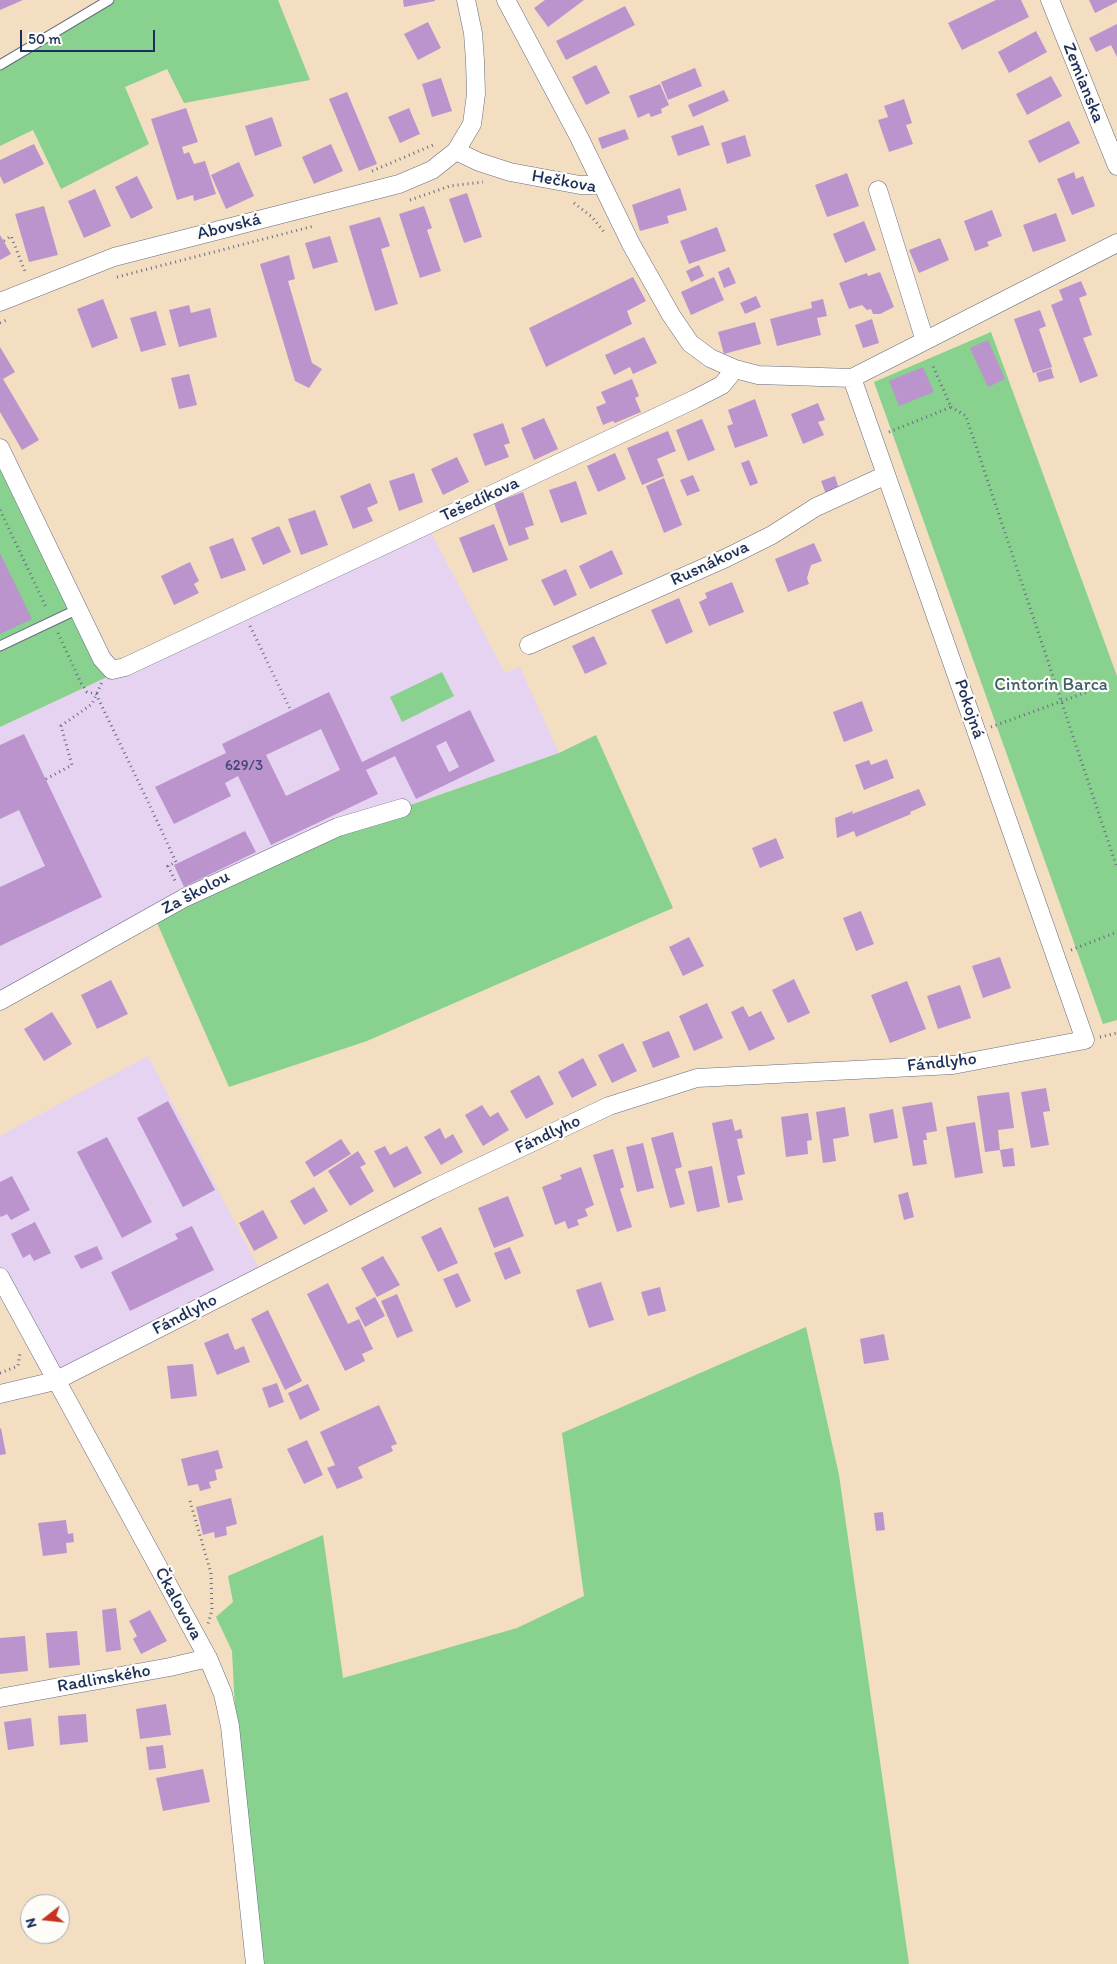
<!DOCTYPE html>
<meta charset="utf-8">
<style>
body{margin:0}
#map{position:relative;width:1117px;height:1964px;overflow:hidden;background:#f3dec2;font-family:Itim,sans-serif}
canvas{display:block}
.north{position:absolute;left:20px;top:1894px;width:50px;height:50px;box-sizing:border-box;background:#fdfcf7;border:1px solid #a3aaba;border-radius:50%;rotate:254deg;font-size:14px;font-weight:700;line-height:20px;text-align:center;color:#1b2f5e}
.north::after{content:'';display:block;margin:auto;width:18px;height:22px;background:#c8321e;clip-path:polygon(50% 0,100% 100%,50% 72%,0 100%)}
.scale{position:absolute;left:20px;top:30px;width:135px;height:22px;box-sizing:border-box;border:2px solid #1b2f5e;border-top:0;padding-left:6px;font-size:15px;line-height:18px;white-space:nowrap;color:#1b2f5e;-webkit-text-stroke:4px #fdfcf7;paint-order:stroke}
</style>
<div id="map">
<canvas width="1117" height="1964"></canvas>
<div class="north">N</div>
<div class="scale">50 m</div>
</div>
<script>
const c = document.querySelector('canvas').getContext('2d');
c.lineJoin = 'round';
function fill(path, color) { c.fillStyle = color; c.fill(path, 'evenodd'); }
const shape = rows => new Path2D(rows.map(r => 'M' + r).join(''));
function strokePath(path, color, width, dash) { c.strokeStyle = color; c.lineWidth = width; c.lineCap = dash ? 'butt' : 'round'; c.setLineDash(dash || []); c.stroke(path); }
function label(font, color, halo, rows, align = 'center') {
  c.font = font + ' Itim,sans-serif'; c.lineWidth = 4.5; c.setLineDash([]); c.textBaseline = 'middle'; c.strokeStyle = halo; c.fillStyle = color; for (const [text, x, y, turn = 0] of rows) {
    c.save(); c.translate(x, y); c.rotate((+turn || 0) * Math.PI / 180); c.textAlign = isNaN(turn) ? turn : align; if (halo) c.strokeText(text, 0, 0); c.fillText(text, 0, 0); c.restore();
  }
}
fill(shape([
 [427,525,505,673,520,667,559,753,402,808,338,827,0,1001,0,727,105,678,112,670],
 [148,1056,263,1276,55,1381,0,1277,0,1136]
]), '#e5d3f1');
fill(shape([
 [109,0,278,0,310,80,184,103,167,69,125,87,149,144,61,189,33,130,0,146,0,65],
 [991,332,1117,676,1117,1020,1103,1024,874,382],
 [0,448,112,670,105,678,0,727],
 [442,672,454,696,402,722,390,697],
 [596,735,673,908,367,1041,229,1087,154,916,402,808,559,753],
 [806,1327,839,1475,909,1964,262,1964,236,1729,232,1651,216,1617,233,1602,228,1576,323,1535,343,1678,517,1628,584,1596,562,1433]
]), '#88d18e');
fill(shape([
 [0,0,23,0,0,10],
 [403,0,435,0,435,1,404,7],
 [545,0,584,0,548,27,534,8],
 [996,0,1021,0,1029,17,962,50,948,23],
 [1089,0,1117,0,1117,2,1095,13],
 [625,6,635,25,566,60,556,41],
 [428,22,441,48,418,60,404,34],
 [1117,24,1117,57,1111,45,1096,52,1089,38],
 [1036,31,1047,52,1009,73,998,52],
 [596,65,610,93,586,105,572,77],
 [695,68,702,86,668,100,661,82],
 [1051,76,1062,96,1027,115,1016,94],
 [441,78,452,111,432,117,422,84],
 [660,84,669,105,661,109,662,113,651,117,649,113,638,118,629,96],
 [724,90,729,101,693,117,688,105],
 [347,92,377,164,359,171,329,99],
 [904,99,912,123,906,125,913,144,889,152,878,120,888,117,884,106],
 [186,108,198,142,182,147,184,154,189,152,194,164,205,161,216,194,194,201,193,195,177,200,151,119],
 [409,108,420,134,400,143,388,117],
 [272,117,282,146,255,156,245,126],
 [1069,121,1080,143,1039,163,1028,141],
 [703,125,710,145,678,156,671,136],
 [625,129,629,139,602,149,598,138],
 [745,135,751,156,727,164,721,143],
 [34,144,44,164,4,184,0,176,0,160],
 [331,144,343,171,314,184,302,157],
 [239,162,254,196,226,209,211,175],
 [1074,172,1076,179,1083,176,1095,206,1072,215,1057,179],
 [847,173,859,206,827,217,815,185],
 [137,176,153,208,131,219,115,187],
 [680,188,687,210,667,216,669,223,640,231,632,205],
 [95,189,111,226,84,238,68,201],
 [467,193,482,237,464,243,449,199],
 [44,206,58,255,29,262,15,214],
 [424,206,432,228,427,230,441,271,420,278,399,214],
 [992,210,1002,236,987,242,989,246,975,251,964,221],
 [1056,213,1066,241,1033,252,1023,225],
 [380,217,390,246,381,249,398,304,375,311,349,226],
 [864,221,876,250,845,263,833,234],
 [717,227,726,251,689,264,680,241],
 [0,235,11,254,0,260],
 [330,236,338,262,313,269,305,243],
 [940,238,949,260,919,273,909,250],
 [289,255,295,279,288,281,312,363,322,369,309,388,295,381,260,264],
 [699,265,704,276,691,282,686,271],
 [729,267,736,283,724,288,718,272],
 [880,272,894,307,880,314,873,314,871,309,867,310,862,305,849,309,839,283,867,273,868,276],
 [633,277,646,301,627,311,632,324,546,367,529,328],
 [714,277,724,300,691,315,681,292],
 [1081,281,1087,295,1079,298,1092,335,1083,338,1098,376,1080,383,1051,305,1063,300,1059,290],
 [756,296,761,307,745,314,740,303],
 [103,299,118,338,92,348,77,309],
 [823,299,827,316,817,318,821,335,777,346,770,319,812,308,811,302],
 [189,305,191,313,210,308,217,337,179,347,169,310],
 [1040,310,1046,326,1039,329,1052,367,1033,373,1014,319],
 [156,311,166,345,141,352,130,318],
 [872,319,879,343,863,348,855,325],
 [755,322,761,344,724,354,718,332],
 [644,337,657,363,633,374,630,367,614,375,605,355],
 [988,340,1005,379,988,387,970,348],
 [0,347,15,372,3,379,39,440,22,450,0,412],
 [923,367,934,392,899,406,889,381],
 [1051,368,1054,378,1039,382,1036,373],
 [189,374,197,405,179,409,171,378],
 [632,379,639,396,635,398,641,412,615,423,613,421,603,425,596,407,606,403,601,392],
 [755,399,768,436,735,448,727,426,733,424,728,410],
 [818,403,825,420,818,422,824,435,803,444,791,414],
 [544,418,558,449,534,460,521,428],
 [702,419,715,450,688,461,676,430],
 [503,423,510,443,504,445,509,457,485,466,473,434],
 [668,431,676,451,657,459,664,476,642,485,627,448],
 [615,453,626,479,598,492,587,466],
 [457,457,469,482,443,495,431,469],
 [749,460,758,483,750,486,741,463],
 [414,473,423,502,399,511,389,481],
 [693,475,700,491,687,496,680,480],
 [835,476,839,489,826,494,821,481],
 [664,478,682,525,664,533,646,486],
 [576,481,587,514,561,523,549,490],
 [370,483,378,503,367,508,373,521,353,529,340,496],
 [523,492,534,525,525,528,529,539,509,546,494,503],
 [315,510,328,545,301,555,288,519],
 [494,524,508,560,473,573,459,538],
 [279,526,291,552,263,565,251,538],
 [233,538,246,570,221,579,209,547],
 [814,543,822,561,811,565,807,578,809,584,788,592,775,559],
 [612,550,623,574,590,589,579,566],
 [0,553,32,619,0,634],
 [190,562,199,581,194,584,199,593,174,605,161,576],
 [566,569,577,595,554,606,541,580],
 [732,582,744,612,709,626,699,602,707,598,705,593],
 [679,598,693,632,666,644,651,610],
 [594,636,607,664,585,674,572,646],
 [329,692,362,762,470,710,495,761,416,799,395,756,366,770,378,794,271,845,238,776,225,783,231,796,174,824,155,787,226,753,222,744],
 [321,729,340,770,286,796,266,755],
 [446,741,459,767,449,772,436,746],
 [862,701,873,731,844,742,833,712],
 [24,734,102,897,0,946,0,887,45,866,19,810,0,819,0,745],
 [887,759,894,778,864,790,855,765,869,760,871,765],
 [919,789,926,805,910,812,911,814,856,837,854,831,837,838,835,818,853,811,852,814],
 [245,831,256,852,184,887,174,865],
 [776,838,784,858,760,868,752,848],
 [861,911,874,944,856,951,843,918],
 [689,937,704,966,683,976,669,947],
 [1000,957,1011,988,983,998,972,966],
 [794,979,810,1013,788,1023,772,990],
 [111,980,128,1014,97,1029,81,995],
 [907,981,926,1029,890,1043,871,995],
 [960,985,971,1018,938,1029,927,996],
 [707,1003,723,1038,694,1051,679,1016],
 [743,1006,749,1017,761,1011,775,1039,749,1051,731,1012],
 [52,1012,72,1044,44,1061,24,1029],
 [669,1031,680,1057,653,1068,642,1042],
 [623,1043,637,1071,612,1083,598,1055],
 [583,1058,597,1085,572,1098,558,1072],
 [539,1075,554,1104,526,1119,510,1091],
 [1046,1088,1050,1111,1043,1112,1049,1145,1031,1148,1021,1092],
 [1009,1092,1014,1128,998,1130,1000,1150,1013,1148,1015,1166,1003,1167,1000,1150,985,1152,977,1096],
 [168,1101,215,1190,183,1207,137,1118],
 [932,1102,937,1131,926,1133,927,1140,923,1140,927,1164,913,1166,902,1107],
 [482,1105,490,1117,498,1112,509,1130,483,1146,465,1115],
 [845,1107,849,1136,833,1139,836,1161,823,1163,816,1112],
 [893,1109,898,1138,874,1143,869,1114],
 [808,1113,812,1140,807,1141,808,1154,786,1157,781,1117],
 [732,1119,735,1131,741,1129,743,1138,737,1139,745,1174,737,1176,743,1200,728,1203,712,1123],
 [975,1122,983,1173,955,1178,946,1127],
 [440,1128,445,1139,453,1134,463,1152,441,1165,424,1137],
 [673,1132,682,1167,675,1169,685,1204,670,1208,651,1138],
 [107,1137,152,1222,122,1238,77,1152],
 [341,1139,351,1154,314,1177,305,1162],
 [643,1143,654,1188,637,1192,626,1147],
 [385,1146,390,1155,407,1146,422,1173,394,1188,374,1151],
 [613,1149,624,1187,620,1189,632,1227,617,1232,593,1155],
 [358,1151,366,1164,360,1167,374,1191,350,1206,328,1171],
 [712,1166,720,1207,697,1212,688,1171],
 [581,1167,594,1205,585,1209,588,1216,577,1220,579,1225,568,1229,565,1221,555,1225,542,1187,562,1179,560,1175],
 [12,1176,30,1210,11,1220,7,1214,1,1217,0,1216,0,1182],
 [314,1187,328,1211,304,1225,290,1201],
 [908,1192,914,1217,904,1220,898,1195],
 [508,1196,524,1236,494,1248,478,1208],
 [263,1210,278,1238,254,1251,239,1223],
 [35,1222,51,1253,34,1261,30,1254,23,1258,11,1234],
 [192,1226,214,1270,130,1311,111,1272,178,1239,175,1234],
 [441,1227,458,1263,438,1272,421,1237],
 [97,1246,103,1259,81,1269,74,1256],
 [510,1247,521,1273,505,1280,494,1253],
 [383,1256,400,1285,377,1297,361,1268],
 [458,1273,471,1301,456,1308,443,1279],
 [601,1282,614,1320,589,1328,576,1290],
 [328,1283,348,1324,359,1319,373,1349,362,1354,365,1361,345,1371,307,1294],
 [660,1287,666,1311,648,1316,641,1292],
 [397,1294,413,1331,397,1338,381,1301],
 [375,1297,385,1316,365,1327,355,1308],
 [268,1310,302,1381,285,1390,251,1319],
 [228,1333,235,1350,244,1346,250,1362,217,1375,204,1343],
 [884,1334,889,1360,864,1364,860,1339],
 [193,1364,197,1396,171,1399,167,1366],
 [277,1383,284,1402,269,1408,262,1388],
 [308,1384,320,1410,300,1420,288,1393],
 [379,1405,397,1444,391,1446,393,1451,358,1467,363,1478,337,1489,327,1468,335,1465,320,1432],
 [1,1428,6,1454,0,1455,0,1429],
 [307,1440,323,1475,304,1484,287,1449],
 [218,1450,223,1468,215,1470,217,1480,209,1482,211,1488,200,1491,198,1484,188,1486,181,1459],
 [231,1498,237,1524,226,1527,227,1535,215,1538,214,1532,203,1535,196,1507],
 [883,1512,885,1530,876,1531,874,1513],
 [66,1520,68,1534,73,1533,74,1542,66,1543,67,1553,43,1556,38,1523],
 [116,1608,121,1650,106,1652,102,1610],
 [150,1610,167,1641,141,1654,133,1639,137,1636,129,1621],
 [77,1631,80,1665,49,1668,46,1633],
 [25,1636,28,1671,0,1674,0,1638],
 [166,1704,171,1735,140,1739,136,1709],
 [86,1714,88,1742,60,1745,58,1716],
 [31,1718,34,1746,8,1750,4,1722],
 [163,1745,166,1768,149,1770,146,1747],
 [203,1769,210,1802,163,1811,156,1778]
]), '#bb94cd');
const lane = shape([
 [0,65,109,0],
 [0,646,78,609]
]);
const street = shape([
 [506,0,579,137,631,244,671,315,690,343,710,358,735,369],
 [1050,0,1117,166],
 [456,151,479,162,510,172,580,185,602,185],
 [878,190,925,341],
 [0,302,114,257,399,184,432,170,456,151,472,124,476,94,475,61,473,33,466,0],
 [0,448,102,659,112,670,125,667,695,399,722,385,735,369,758,375,852,378,1117,243],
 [529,645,726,558,772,535,816,507,886,475],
 [0,1001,184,898,338,827,402,808],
 [0,1277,208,1658,223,1694,230,1726,255,1964],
 [0,1394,55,1381,431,1190,609,1106,697,1078,953,1065,1085,1040,852,378],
 [0,1698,170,1667,208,1658]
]);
strokePath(lane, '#676c81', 11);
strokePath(street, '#676c81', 19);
strokePath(shape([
 [372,171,433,145],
 [410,200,450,186,483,182],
 [574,203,592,217,605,233],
 [4,241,11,236,26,274],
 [117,277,314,226],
 [0,323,9,319],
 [951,407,966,416,1117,868],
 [889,432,951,407,933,366],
 [0,510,47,609],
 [250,626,291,711],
 [58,633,81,683,87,692,96,694,150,806,176,862,168,866,176,883],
 [991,727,1087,692],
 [46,779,72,765,61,726,92,704,102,682],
 [1071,950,1117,932],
 [1100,1037,1117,1033],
 [0,1373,18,1366,20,1353],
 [190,1501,211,1573,212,1610,208,1624]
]), '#676c81', 3, [1, 4]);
strokePath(lane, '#fff', 9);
strokePath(street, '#fff', 18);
label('15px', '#43487a', null, [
 ["629/3",244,766]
]);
label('18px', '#1b2f5e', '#fdfcf7', [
 ["Zemianska",1083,83,68],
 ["Hečkova",564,182,10],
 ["Abovská",229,227,-14],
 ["Tešedíkova",480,500,-25],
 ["Rusnákova",710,564,-25],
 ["Pokojná",969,709,71],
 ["Za školou",196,893,-28],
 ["Fándlyho",942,1063,-6],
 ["Fándlyho",548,1135,-25],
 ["Fándlyho",185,1315,-27],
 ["Čkalovova",178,1604,61],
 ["Radlinského",104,1679,-10]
]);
label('18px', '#3c606c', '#fdfcf7', [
 ["Cintorín Barca",1051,685]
]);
</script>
